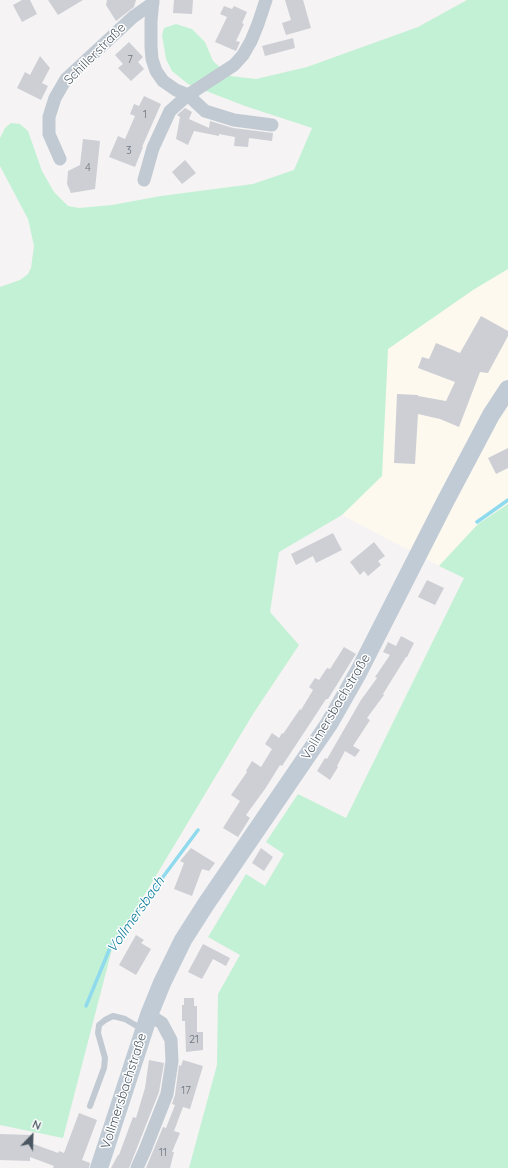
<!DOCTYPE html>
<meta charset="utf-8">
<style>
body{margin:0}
#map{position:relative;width:508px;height:1168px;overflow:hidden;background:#f5f3f3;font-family:Quicksand,sans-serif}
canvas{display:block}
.north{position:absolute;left:12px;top:1116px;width:40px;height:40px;-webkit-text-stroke:3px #fff;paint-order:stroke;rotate:23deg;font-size:11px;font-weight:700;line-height:16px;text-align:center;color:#4a5661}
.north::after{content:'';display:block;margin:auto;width:14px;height:18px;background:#4a5661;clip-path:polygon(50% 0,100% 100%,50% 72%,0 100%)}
</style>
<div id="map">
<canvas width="508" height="1168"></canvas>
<div class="north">N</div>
</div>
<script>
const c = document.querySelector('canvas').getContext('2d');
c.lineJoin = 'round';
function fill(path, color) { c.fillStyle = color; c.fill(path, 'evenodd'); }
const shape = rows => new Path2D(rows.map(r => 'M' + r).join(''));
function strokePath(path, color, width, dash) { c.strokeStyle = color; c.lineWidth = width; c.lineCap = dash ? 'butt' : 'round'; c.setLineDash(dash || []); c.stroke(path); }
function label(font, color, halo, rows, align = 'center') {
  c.font = font + ' Quicksand,sans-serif'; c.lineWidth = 3; c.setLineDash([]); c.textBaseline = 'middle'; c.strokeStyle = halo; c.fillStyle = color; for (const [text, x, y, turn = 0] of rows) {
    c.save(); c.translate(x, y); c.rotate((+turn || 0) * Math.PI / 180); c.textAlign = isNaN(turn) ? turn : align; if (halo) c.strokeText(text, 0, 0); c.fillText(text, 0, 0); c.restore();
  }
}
fill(shape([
 [508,269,508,504,478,524,439,566,342,515,382,476,388,349,473,290]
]), '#fdf9ef');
fill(shape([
 [467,0,508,0,508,269,473,290,388,349,382,476,342,515,279,552,270,612,299,645,253,714,112,949,63,1138,0,1125,0,287,20,280,28,274,31,268,34,246,28,219,0,166,0,138,5,128,11,123,20,124,28,131,42,171,54,192,68,206,79,208,112,205,161,196,253,184,294,170,312,128,245,106,188,84,172,71,166,59,162,35,164,28,176,24,192,29,205,42,213,61,230,76,256,79,307,67,418,27],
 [508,504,508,1168,189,1168,217,1065,218,994,240,955,208,937,246,874,265,886,284,854,266,842,298,794,346,818,464,578,439,566,478,524]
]), '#c3f1d5');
strokePath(shape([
 [477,522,508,500],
 [86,1006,110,948,198,830]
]), '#90daee', 3.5);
fill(shape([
 [22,0,30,0,37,14,22,22,13,5],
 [48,0,83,0,58,15],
 [107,0,136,0,134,7,116,21,106,5],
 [174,0,193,0,192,14,173,13],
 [285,0,303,0,311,28,286,35,282,23,291,20],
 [224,6,232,9,234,6,247,12,242,23,244,24,236,41,240,42,236,51,215,42,227,17,220,14],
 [293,38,295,48,265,56,262,46],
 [129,42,143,57,138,62,144,69,131,81,118,68,123,64,115,55],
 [40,56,50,68,42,83,48,86,41,100,17,88,25,72,30,75],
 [144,96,161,104,142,147,143,147,135,167,109,157,118,136,125,139,135,116,130,114,134,104,139,106],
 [185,108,192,112,189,119,209,128,210,121,233,128,273,133,272,141,249,138,248,147,234,146,235,137,219,134,219,136,194,131,188,145,176,139,180,117,177,115],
 [83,139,100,141,95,189,71,193,67,184,68,171,80,165],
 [185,160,196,173,182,184,172,172],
 [481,316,508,331,508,336,488,373,480,372,459,427,440,419,418,414,415,464,394,463,397,394,418,395,418,396,446,401,455,382,418,368,422,357,429,359,436,343,460,353],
 [508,448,508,468,496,474,488,458],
 [333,533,342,550,316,563,313,556,296,565,291,554],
 [374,542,385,556,378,561,381,565,368,576,364,571,360,575,350,562],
 [427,580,444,588,435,605,418,597],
 [401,636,414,643,407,657,406,657,383,694,384,695,367,718,370,720,353,746,360,750,355,757,345,751,337,766,338,767,330,780,317,771,325,758,327,759,361,700,377,678,375,677,390,655,383,652,388,642,396,646],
 [344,647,356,654,354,657,328,699,326,699,313,719,282,766,280,765,265,789,246,815,250,818,238,837,223,828,240,801,231,795,247,772,246,771,252,761,261,767,272,749,265,744,272,733,279,738,282,733,283,734,300,709,301,710,313,690,309,687,315,678,319,680,327,668,330,669],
 [191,848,215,863,209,871,202,869,192,896,174,889,184,863,180,861],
 [261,848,273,857,264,871,252,863],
 [136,935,144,940,141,943,151,949,136,975,119,965],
 [203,944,230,958,226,966,213,959,202,979,188,972],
 [184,998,194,998,194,1006,197,1006,197,1032,203,1032,203,1050,186,1052,185,1021,182,1021,182,1005,184,1005],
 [149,1060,164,1063,159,1092,129,1168,111,1168,118,1155,119,1155,133,1117,136,1118,145,1088],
 [183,1060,203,1066,190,1109,183,1107,174,1131,180,1133,172,1152,174,1152,170,1168,146,1168,163,1127,166,1128,175,1105,172,1104,175,1095,179,1065,181,1066],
 [79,1113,97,1120,82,1160,90,1163,89,1168,53,1168,54,1166,30,1157,30,1161,0,1160,0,1134,31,1135,31,1143,58,1153,59,1151,64,1153]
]), '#cdcfd5');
strokePath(shape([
 [90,1106,104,1068,105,1058,98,1033,99,1025,105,1020,113,1016,125,1019,142,1029]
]), '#c1cad2', 6);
strokePath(shape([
 [153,0,151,21,151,47,152,59,156,71,163,81,176,90,188,95,234,65,243,55,251,41,258,24,266,0],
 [60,159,49,134,49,117,55,98,66,79,133,17,153,3],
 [144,180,153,148,170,111,188,95,205,111,234,120,272,125],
 [137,1168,145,1150,167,1094,172,1061,171,1040,162,1023,149,1015]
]), '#c1cad2', 13);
strokePath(shape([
 [99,1168,149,1015,162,983,183,940,206,904,329,724,358,673,445,502,491,415,508,389]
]), '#c1cbd6', 18);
label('11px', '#6b747e', null, [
 ["7",130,60],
 ["1",145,115],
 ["3",129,151],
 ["4",88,168],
 ["21",194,1040],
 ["17",186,1091],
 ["11",163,1153]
]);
label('13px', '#4a5661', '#fff', [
 ["Schillerstraße",95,54,-45],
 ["Vollmersbachstraße",336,707,-59],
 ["Vollmersbachstraße",124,1091,-72]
]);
label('italic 14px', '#0c7c9b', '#fff', [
 ["Vollmersbach",136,915,-55]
]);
</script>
